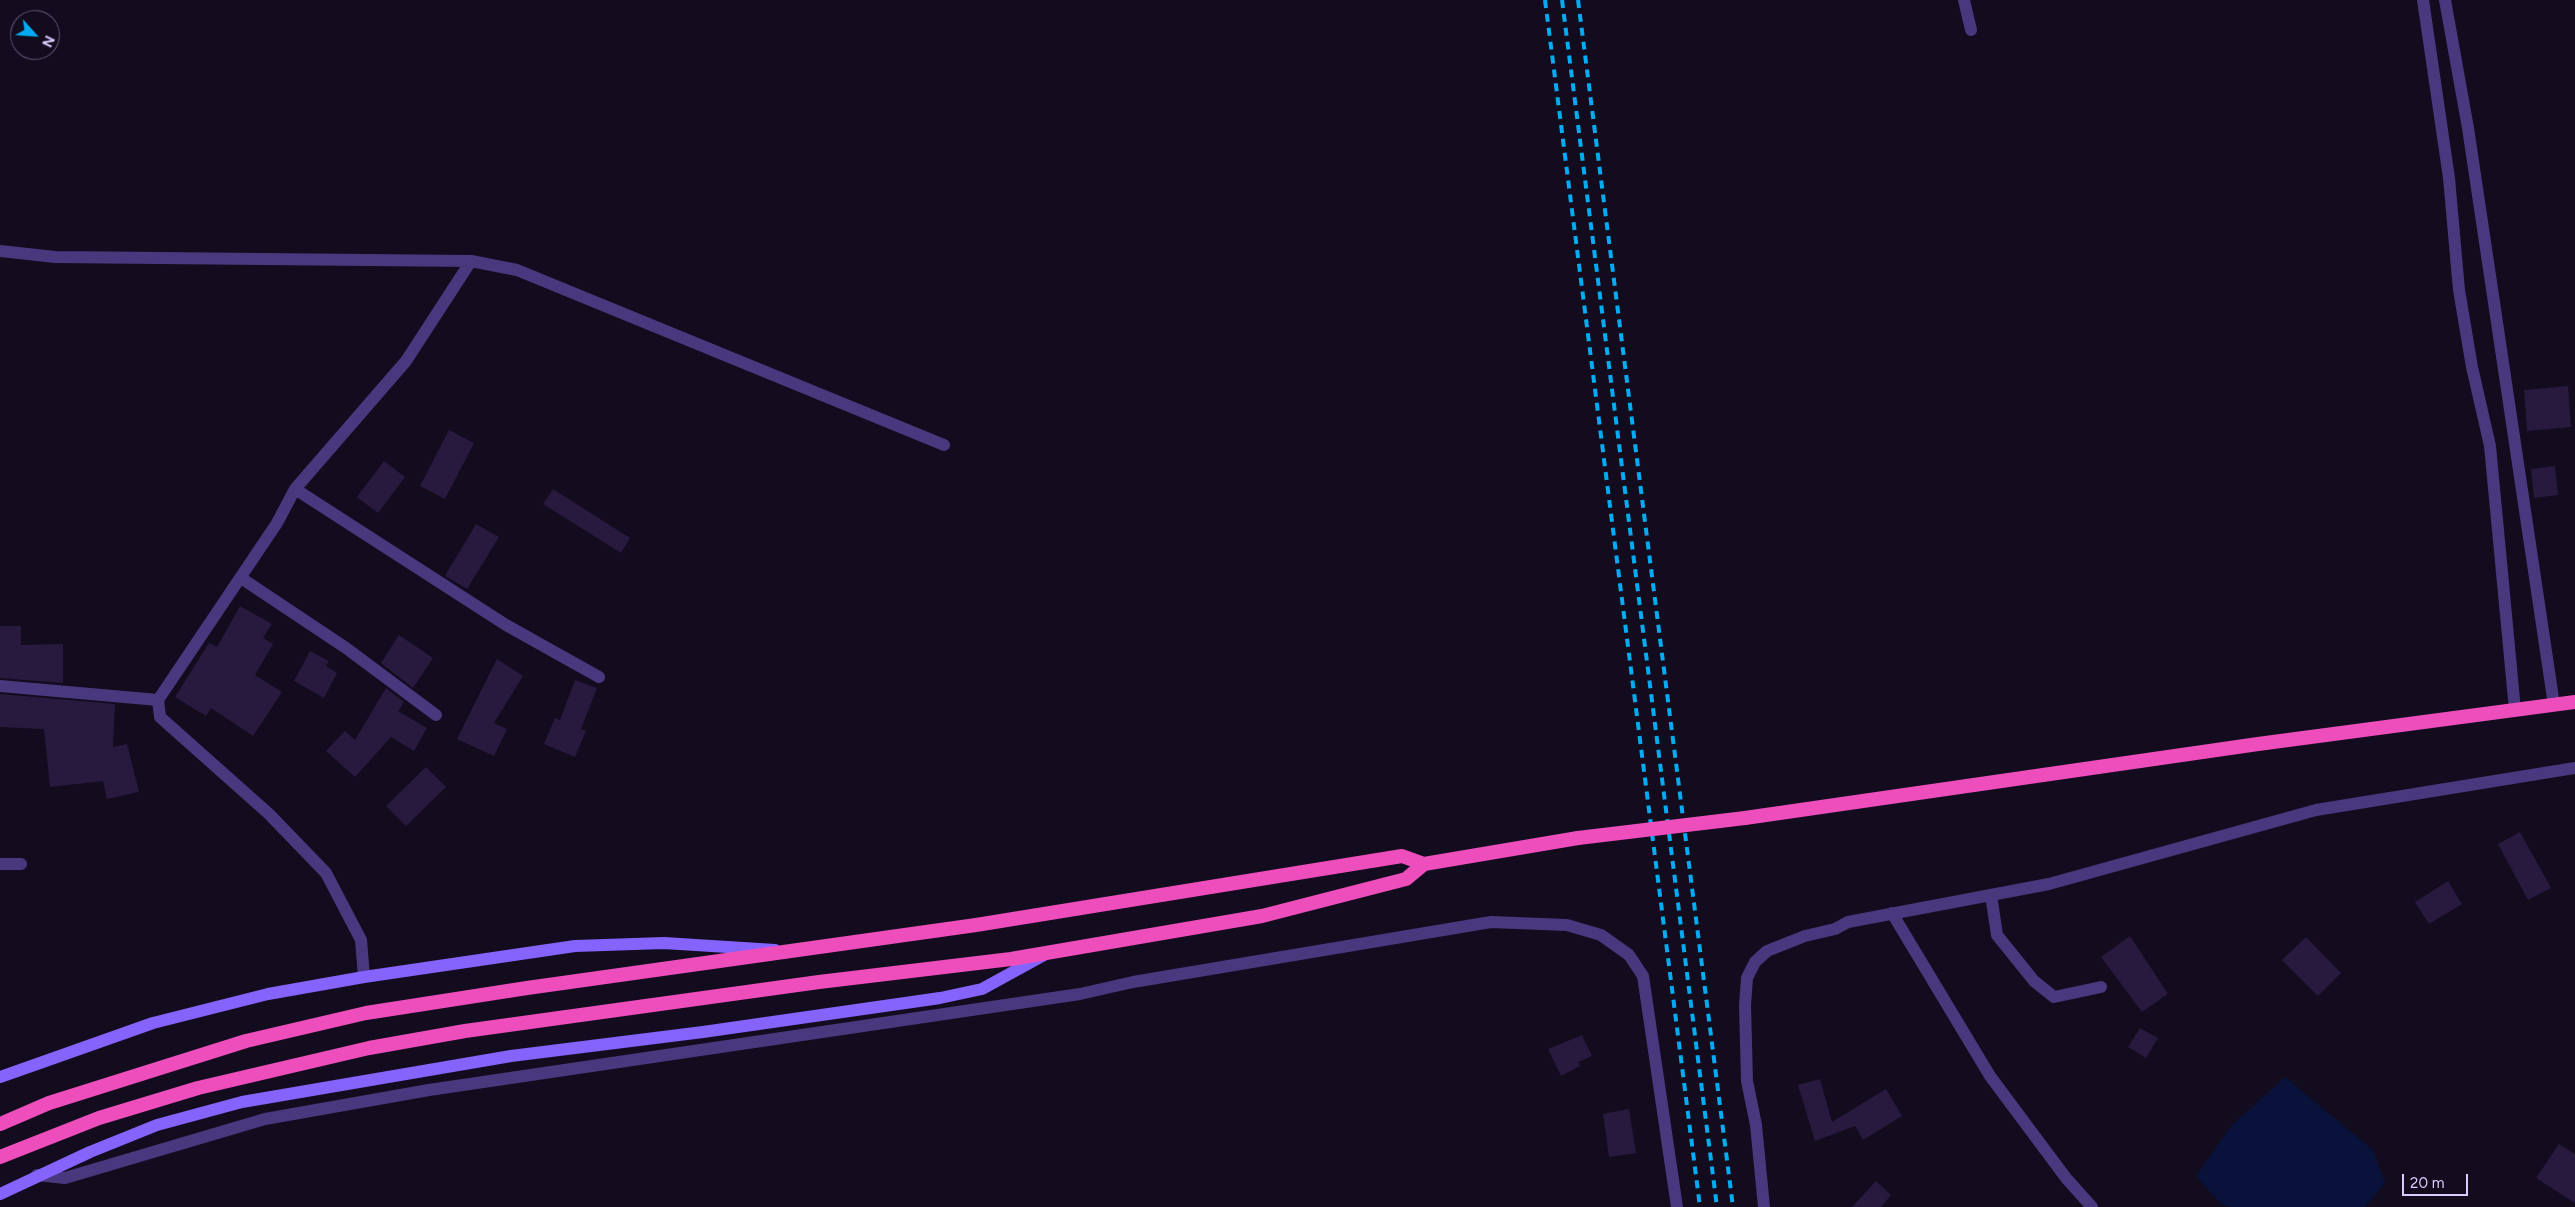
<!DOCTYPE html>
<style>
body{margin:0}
#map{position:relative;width:2575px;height:1207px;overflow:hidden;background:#130c1f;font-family:Figtree,sans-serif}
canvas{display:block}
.north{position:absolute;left:10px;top:10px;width:50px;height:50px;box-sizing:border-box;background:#130c1f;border:1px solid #635878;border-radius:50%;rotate:116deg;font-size:14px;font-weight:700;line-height:20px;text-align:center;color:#dbcbfe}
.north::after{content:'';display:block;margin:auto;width:18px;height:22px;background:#03acf2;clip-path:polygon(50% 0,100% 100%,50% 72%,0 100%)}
.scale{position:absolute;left:2402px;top:1174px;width:66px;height:22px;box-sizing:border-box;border:2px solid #dbcbfe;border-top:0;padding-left:6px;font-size:15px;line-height:18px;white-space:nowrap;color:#dbcbfe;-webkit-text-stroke:4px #130c1f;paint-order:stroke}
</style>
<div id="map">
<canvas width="2575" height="1207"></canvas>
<div class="north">N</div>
<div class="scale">20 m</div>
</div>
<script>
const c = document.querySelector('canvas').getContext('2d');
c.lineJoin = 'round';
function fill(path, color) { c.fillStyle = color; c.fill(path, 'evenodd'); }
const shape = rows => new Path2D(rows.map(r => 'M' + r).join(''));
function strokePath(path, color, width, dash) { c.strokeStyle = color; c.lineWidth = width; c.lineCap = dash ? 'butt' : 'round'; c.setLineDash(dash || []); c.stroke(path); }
fill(shape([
 [2285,1077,2373,1150,2385,1183,2365,1207,2231,1207,2221,1204,2196,1176,2231,1126]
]), '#09123b');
fill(shape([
 [2568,386,2571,427,2527,431,2524,390],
 [449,430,474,443,445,499,420,486],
 [384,461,405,477,378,513,357,497],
 [2555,466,2558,495,2534,498,2531,469],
 [553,489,630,538,621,553,543,504],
 [476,524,499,537,467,589,445,576],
 [240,606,272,624,263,638,273,644,255,675,282,692,253,736,211,708,206,716,175,697,209,643,217,647],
 [0,626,21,626,21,645,63,644,63,683,0,678],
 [399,635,433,658,413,688,381,663],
 [310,651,329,661,326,666,337,673,324,698,294,681],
 [497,659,523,676,494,723,507,729,494,756,457,739],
 [575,680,597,688,581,729,586,731,575,757,544,744,555,718,560,720],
 [386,688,404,702,398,711,427,728,414,751,391,737,355,777,326,751,345,731,355,740],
 [0,694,115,704,113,747,127,744,139,792,107,799,103,781,50,787,44,729,0,727],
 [426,767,446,787,406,826,386,806],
 [2520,832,2551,888,2528,900,2498,844],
 [2448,881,2462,904,2429,924,2415,902],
 [2130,936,2168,994,2142,1012,2101,957],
 [2306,937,2341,973,2318,996,2282,960],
 [2140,1028,2158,1038,2146,1058,2128,1047],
 [1582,1035,1592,1056,1578,1062,1580,1066,1561,1076,1548,1049],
 [1820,1079,1832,1122,1886,1089,1902,1116,1863,1140,1855,1126,1815,1141,1798,1085],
 [1629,1109,1636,1153,1609,1157,1603,1114],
 [2559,1144,2575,1154,2575,1203,2536,1178],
 [1876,1181,1891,1195,1881,1207,1852,1207]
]), '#28193f');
strokePath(shape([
 [1964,0,1971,30],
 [2423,0,2449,178,2459,290,2472,367,2490,446,2515,710],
 [2445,0,2468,128,2554,705],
 [0,251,55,257,471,261,517,270,944,445],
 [295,489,506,625,599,677],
 [241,578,346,648,436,715],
 [0,686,158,700],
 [0,864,21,864],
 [1991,895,1997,935,2034,981,2054,997,2101,987],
 [1892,913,1990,1076,2066,1178,2092,1207],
 [364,977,361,940,326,873,269,814,160,717,158,700,277,523,295,489,406,361,471,261],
 [37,1175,65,1178,265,1119,429,1090,1080,994,1133,982,1491,922,1567,925,1601,935,1629,955,1643,976,1677,1207],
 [1764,1207,1756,1125,1747,1081,1745,1005,1747,978,1755,962,1767,951,1805,936,1835,929,1848,922,2049,884,2316,810,2575,768]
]), '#48387d', 12);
strokePath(shape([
 [0,1077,153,1023,268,994,364,977,575,946,664,943,775,950],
 [0,1194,90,1152,157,1125,242,1102,511,1056,703,1032,940,998,982,989,1044,955]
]), '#8563fd', 12);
strokePath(shape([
 [1745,818,2258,744,2575,702],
 [0,1124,49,1103,246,1041,366,1013,527,988,976,925,1402,856,1424,864],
 [0,1157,99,1118,198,1088,369,1048,465,1031,819,982,1011,959,1262,916,1406,879,1424,864,1578,838]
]), '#ee4ebc', 14);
strokePath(shape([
 [1545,0,1700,1207],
 [1562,0,1717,1207],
 [1578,0,1733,1207]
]), '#03acf2', 4, [8, 6]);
strokePath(shape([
 [1578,838,1745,818]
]), '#ee4ebc', 14);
</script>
